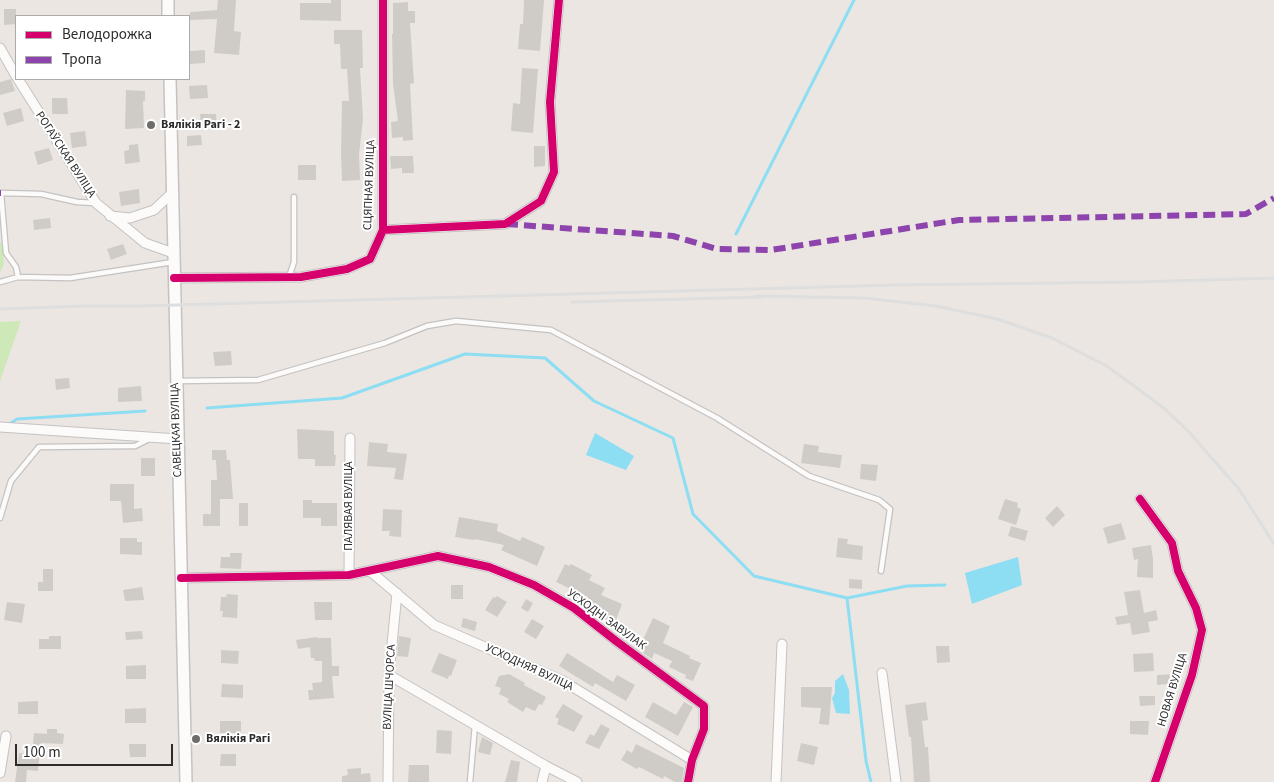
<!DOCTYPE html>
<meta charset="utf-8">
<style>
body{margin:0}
#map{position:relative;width:1274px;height:782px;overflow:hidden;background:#ebe6e1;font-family:"Source Sans 3",sans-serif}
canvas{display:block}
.legend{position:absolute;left:15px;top:15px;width:175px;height:65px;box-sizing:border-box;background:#fff;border:1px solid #ababab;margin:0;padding:6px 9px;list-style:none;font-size:15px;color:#2c2c2c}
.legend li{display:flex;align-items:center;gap:10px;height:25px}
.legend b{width:25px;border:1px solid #ababab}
.scale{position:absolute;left:15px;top:744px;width:158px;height:22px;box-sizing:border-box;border:2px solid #2c2c2c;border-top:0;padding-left:6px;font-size:15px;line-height:18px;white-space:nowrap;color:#2c2c2c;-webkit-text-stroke:4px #fff;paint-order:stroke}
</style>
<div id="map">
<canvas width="1274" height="782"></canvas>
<ul class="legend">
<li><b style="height:6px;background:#d6006c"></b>Велодорожка</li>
<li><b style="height:6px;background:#8e44ad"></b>Тропа</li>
</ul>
<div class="scale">100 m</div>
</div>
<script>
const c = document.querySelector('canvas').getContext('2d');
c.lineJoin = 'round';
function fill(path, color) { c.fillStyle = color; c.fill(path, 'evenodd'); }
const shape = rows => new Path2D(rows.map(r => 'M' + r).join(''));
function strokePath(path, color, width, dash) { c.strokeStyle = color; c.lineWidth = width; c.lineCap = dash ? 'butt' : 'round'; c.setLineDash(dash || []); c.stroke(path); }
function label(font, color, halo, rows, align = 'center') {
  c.font = font + ' "Source Sans 3",sans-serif'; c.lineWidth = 4; c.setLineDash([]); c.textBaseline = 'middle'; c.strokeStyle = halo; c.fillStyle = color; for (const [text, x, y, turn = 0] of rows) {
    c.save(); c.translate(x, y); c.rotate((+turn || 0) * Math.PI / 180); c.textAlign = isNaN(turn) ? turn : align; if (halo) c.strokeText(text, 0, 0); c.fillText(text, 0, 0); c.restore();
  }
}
fill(shape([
 [0,242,3,245,4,264,0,273],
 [21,321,0,381,0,322]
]), '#cee9b7');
fill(shape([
 [595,433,634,456,626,470,586,455],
 [1018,557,1022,585,972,604,965,573],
 [843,674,849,690,850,714,836,713,832,698,835,693,835,681]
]), '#8ddef3');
strokePath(shape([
 [736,234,854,0],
 [207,408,342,398,465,354,545,358,594,401,673,438,693,514,754,576,847,598,907,586,945,585],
 [8,425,17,419,145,411],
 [847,598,866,761,871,782]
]), '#8ddef3', 3);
fill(shape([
 [218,0,236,0,234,31,241,32,239,55,214,53,217,19,190,20,190,12,217,10],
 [331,0,341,0,341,21,300,20,300,3,331,3],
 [524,0,544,0,540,51,518,49,520,24,523,24],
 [408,2,408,11,415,11,415,23,410,23,414,83,410,84,413,140,403,141,403,137,392,138,391,122,398,121,393,84,392,34,393,34,393,3],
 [4,9,16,9,16,24,4,25],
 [334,30,362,30,363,68,360,68,363,119,359,154,360,180,342,181,341,153,342,101,349,101,347,69,341,69,340,44,334,44],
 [205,50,205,63,189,64,189,51],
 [522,68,538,69,533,133,511,131,513,103,520,104],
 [11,79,15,91,0,95,0,82],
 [207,85,208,98,190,99,189,86],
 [126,90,145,91,145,101,143,101,144,128,125,129],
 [52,98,67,98,68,114,52,114],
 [21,108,24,121,7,126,3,113],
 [200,114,216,114,217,126,201,126],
 [85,131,87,146,72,148,70,133],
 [201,135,202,145,187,146,187,136],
 [138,144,140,162,125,164,124,151,129,150,129,145],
 [534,146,545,146,545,166,534,167],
 [49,148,53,160,38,165,34,152],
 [390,156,413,156,414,173,402,173,402,168,391,169],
 [298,165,316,165,316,180,298,180],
 [139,189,140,203,121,206,119,192],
 [50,218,51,228,34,230,33,220],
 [123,244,127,254,111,260,107,249],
 [231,351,232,365,215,366,213,352],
 [69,378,70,388,56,390,55,379],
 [141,386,142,401,118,402,118,388],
 [297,429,334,431,334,455,336,455,335,466,315,466,315,459,298,459],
 [369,442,388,444,387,452,407,454,403,480,394,479,396,468,367,466],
 [804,444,819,446,818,452,842,455,840,468,801,463],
 [212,450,226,450,227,460,230,460,233,499,220,499,220,526,203,526,203,514,211,514,211,480,217,480,216,460,212,460],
 [141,458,155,458,155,476,141,476],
 [861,464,878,465,876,481,860,479],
 [110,484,134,484,134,509,142,508,143,521,123,523,121,501,110,501],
 [1005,499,1018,503,1017,507,1021,509,1016,525,998,519],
 [303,500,312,500,312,503,337,503,337,526,321,526,321,518,303,518],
 [239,503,248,503,248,526,239,526],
 [1057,506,1065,515,1053,527,1045,518],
 [383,509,402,510,401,537,389,536,390,531,382,531],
 [459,517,498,524,497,531,520,541,522,537,545,547,537,566,501,550,504,545,475,539,474,540,455,537],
 [1121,523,1126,539,1108,544,1103,528],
 [1011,526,1028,531,1025,541,1008,536],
 [120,538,137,538,137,542,142,542,142,555,120,554],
 [838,538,848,539,847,544,863,546,862,560,836,557],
 [1151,545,1153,559,1153,578,1137,577,1138,559,1134,560,1132,548],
 [230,553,242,553,241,569,220,568,221,557,230,557],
 [565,564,569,566,571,564,592,575,589,580,605,588,601,595,622,604,615,623,602,618,604,613,585,602,588,597,556,582],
 [43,569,53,569,53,591,38,591,38,582,43,582],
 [849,579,862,580,862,589,849,588],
 [451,585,463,585,463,599,451,599],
 [142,587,144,600,125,601,123,590],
 [1140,590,1144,613,1156,610,1158,620,1148,622,1150,632,1132,635,1130,623,1117,625,1115,617,1128,615,1124,592],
 [227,594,238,595,237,618,222,617,223,611,220,611,221,597,226,597],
 [497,596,507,602,497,617,485,610,493,597,495,598],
 [526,599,533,603,528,612,521,608],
 [7,602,25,604,22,623,4,620],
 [314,602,332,602,332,620,315,620],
 [463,618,477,622,475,631,461,627],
 [653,618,670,626,663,643,690,656,689,658,701,663,693,681,685,678,686,675,669,667,672,661,654,653,652,659,642,652,643,650,639,648],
 [532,619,544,626,536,639,524,632],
 [142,631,143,639,126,640,125,632],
 [49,636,61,636,61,649,39,649,39,639,49,639],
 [399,636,411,638,408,657,397,656],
 [317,637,317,638,331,638,332,666,339,666,339,676,332,676,334,698,309,700,308,690,313,690,312,683,322,682,322,661,315,661,314,658,311,658,310,647,298,649,296,640],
 [936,646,949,646,950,662,937,663],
 [221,650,239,651,238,664,221,663],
 [439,653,457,660,451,676,449,675,448,679,431,672],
 [567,653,613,682,617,675,635,685,626,701,595,683,593,687,559,666],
 [1153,653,1154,671,1134,672,1133,654],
 [146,665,146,679,126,679,126,666],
 [509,674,525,683,524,685,546,697,542,705,539,704,535,711,526,707,523,712,507,702,509,699,499,694,501,688,495,686,499,676],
 [1175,674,1176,683,1157,685,1157,675],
 [222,684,243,685,243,698,221,697],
 [801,687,832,687,829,725,819,724,821,708,801,707],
 [1139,696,1155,696,1155,705,1140,706],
 [38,701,38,714,18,714,18,702],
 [653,702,676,715,684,702,693,707,678,736,645,717],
 [926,702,928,720,922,721,925,747,928,747,930,782,914,782,911,737,909,737,905,705],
 [563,704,583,716,574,732,557,724,559,719,555,717],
 [146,708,146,723,125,723,125,709],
 [220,721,241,721,241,733,220,733],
 [1130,721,1149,721,1148,735,1130,734],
 [601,724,610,729,599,749,585,743,590,734,594,736],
 [47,729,57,729,57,733,64,734,63,744,41,743,38,771,27,770,26,782,15,782,19,753,32,754,34,733,47,734],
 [437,730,452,731,451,754,436,753],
 [482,737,493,743,490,755,478,752],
 [801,743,818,747,814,765,797,761],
 [129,744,146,744,146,757,130,757],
 [636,744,684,768,682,782,675,782,664,776,663,779,639,767,637,769,621,760,627,750,632,753],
 [221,754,236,754,236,766,220,766],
 [511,760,520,762,517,782,505,782],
 [409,765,429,765,429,782,408,782],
 [361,768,361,774,370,773,371,782,342,782,342,776,348,775,347,769]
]), '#cfccc8');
const service = shape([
 [18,277,70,278,173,262],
 [289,277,294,262,294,197],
 [0,282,18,277,16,267,6,253,1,193,41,194,77,202,95,203],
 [177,381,258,380,385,343,427,326,456,321,551,330,717,418,809,476,879,500,890,509,881,571],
 [0,518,11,481,39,447,135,446,149,439],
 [470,782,475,725]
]);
const minor = shape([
 [0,48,16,76],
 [18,79,96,203,145,243,173,253],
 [110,216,130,218,154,210,172,193],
 [383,230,505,224,541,201,554,172,550,102,559,0],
 [174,278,301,277,347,269,370,259,383,230,383,0],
 [0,427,178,439],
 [1140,499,1172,543,1178,571,1196,608,1202,630,1192,675,1155,782],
 [370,571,434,625,563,681,692,760],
 [349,575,350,438],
 [181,578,349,575,438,556,489,567,534,585,574,608,616,641,704,706,704,729,692,760,688,782],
 [882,673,896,782],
 [389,675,546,766,577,782],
 [0,773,6,736],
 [388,782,389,675,397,593],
 [542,782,546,766],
 [776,782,782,644]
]);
const secondary = shape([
 [168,0,168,16],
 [170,79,186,782]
]);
strokePath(service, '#c4c2c3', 7);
strokePath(minor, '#c4c2c3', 11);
strokePath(secondary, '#c4c2c3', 14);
strokePath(service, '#fcfbfa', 4.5);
strokePath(minor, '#fcfbfa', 9);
strokePath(secondary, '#fcfbfa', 11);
strokePath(shape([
 [755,296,864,298,936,306,997,319,1052,338,1105,365,1137,388,1166,410,1189,432,1239,489,1274,544],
 [572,302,762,297],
 [0,309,84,306,140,306,895,285,1136,282,1274,278]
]), '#dededf', 3);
strokePath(shape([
 [0,193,1,193],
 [506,224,673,236,717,249,771,250,959,220,1246,214,1274,198]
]), '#8e44ad', 6, [12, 6]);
strokePath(shape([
 [383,230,505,224,541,201,554,172,550,102,559,0],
 [174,278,301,277,347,269,370,259,383,230,383,0],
 [1140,499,1172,543,1178,571,1196,608,1202,630,1192,675,1155,782],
 [181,578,349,575,438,556,489,567,534,585,574,608,616,641,704,706,704,729,692,760,688,782]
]), '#d6006c', 8);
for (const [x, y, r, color] of [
 [151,125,5,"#6f6d6b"],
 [196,739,5,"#6f6d6b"]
]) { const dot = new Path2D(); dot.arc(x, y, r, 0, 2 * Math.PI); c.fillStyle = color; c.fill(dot); strokePath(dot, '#fff', 2); }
label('bold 12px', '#2c2c2c', '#fff', [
 ["Вялікія Рагі - 2",161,125],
 ["Вялікія Рагі",206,739]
], 'left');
label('12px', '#2c2c2c', '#fff', [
 ["РОГАЎСКАЯ ВУЛІЦА",65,155,57],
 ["СЦЯПНАЯ ВУЛІЦА",370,185,-88],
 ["САВЕЦКАЯ ВУЛІЦА",177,430,-92],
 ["ПАЛЯВАЯ ВУЛІЦА",349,506,-90],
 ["УСХОДНІ ЗАВУЛАК",606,620,36],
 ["УСХОДНЯЯ ВУЛІЦА",529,668,25],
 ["ВУЛІЦА ШЧОРСА",390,687,-87],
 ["НОВАЯ ВУЛІЦА",1173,690,-73]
]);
</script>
